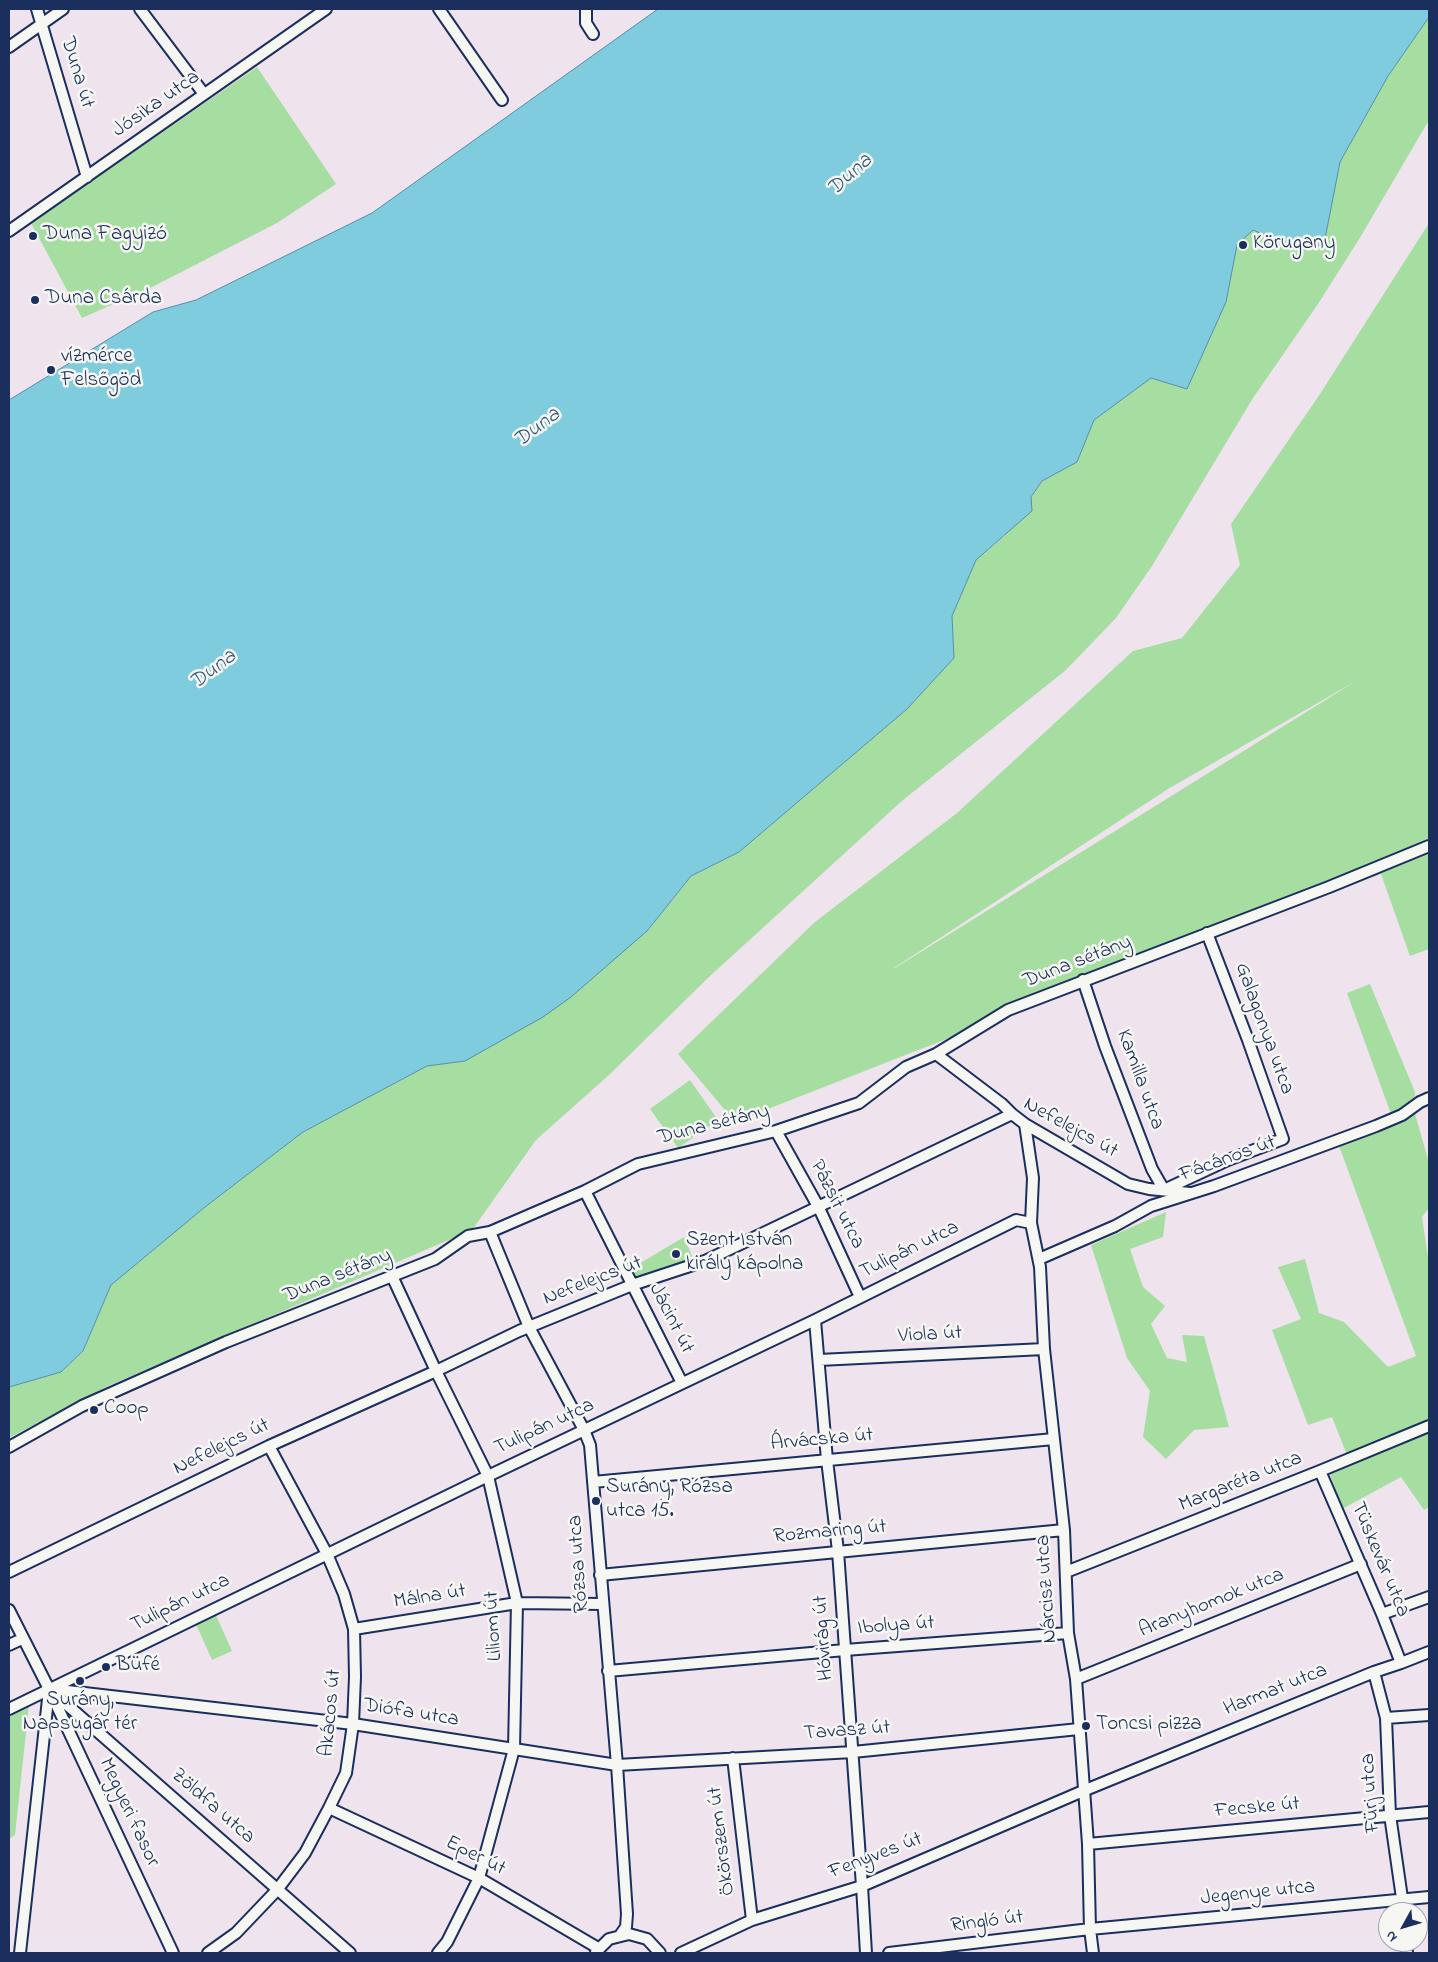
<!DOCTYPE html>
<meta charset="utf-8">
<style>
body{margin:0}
#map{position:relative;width:1438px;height:1962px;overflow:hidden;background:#efe3ed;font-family:"Indie Flower",sans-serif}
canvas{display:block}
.frame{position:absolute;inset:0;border:10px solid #1b2f5e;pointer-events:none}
.north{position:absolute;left:1378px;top:1902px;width:50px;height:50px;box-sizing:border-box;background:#f6f6f2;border:1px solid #9ea6b7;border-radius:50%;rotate:231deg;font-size:14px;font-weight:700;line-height:20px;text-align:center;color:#1b2f5e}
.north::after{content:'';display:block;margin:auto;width:18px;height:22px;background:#1b2f5e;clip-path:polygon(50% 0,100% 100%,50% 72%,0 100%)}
</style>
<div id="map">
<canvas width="1438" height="1962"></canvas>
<div class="frame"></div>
<div class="north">N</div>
</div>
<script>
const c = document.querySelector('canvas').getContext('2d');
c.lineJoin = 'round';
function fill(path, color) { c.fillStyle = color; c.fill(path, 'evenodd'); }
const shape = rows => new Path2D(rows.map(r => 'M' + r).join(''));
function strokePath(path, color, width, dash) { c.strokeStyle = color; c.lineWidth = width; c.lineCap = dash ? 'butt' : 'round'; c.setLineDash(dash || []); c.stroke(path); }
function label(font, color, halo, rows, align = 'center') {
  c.font = font + ' "Indie Flower",sans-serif'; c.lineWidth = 5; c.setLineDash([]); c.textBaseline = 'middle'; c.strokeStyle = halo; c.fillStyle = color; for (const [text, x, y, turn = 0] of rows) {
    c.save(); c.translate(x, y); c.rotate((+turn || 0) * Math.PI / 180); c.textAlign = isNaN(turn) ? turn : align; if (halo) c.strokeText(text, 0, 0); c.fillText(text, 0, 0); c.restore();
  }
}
fill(shape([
 [1429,17,1429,120,1361,236,1318,304,1253,398,1152,566,1116,618,1066,670,903,800,710,976,609,1075,536,1140,472,1230,108,1386,9,1438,9,1387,61,1372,83,1352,111,1285,205,1207,303,1132,427,1066,465,1061,647,931,691,876,739,852,907,709,954,658,952,616,976,560,1009,532,1042,481,1077,462,1094,420,1151,378,1187,389,1226,302,1237,245,1252,230,1299,251,1324,244,1340,162,1388,76],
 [257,67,336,184,277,223,152,287,82,318,31,223],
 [1429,223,1429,949,1410,956,1381,874,913,1052,735,1122,678,1054,815,922,957,813,1133,651,1182,638,1240,565,1231,524,1320,394],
 [1356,681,895,968,894,968,1168,789],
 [1370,984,1415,1092,1414,1110,1429,1163,1429,1208,1422,1217,1429,1264,1429,1507,1424,1510,1401,1477,1342,1509,1330,1474,1351,1465,1332,1417,1308,1425,1272,1330,1301,1319,1278,1267,1305,1259,1319,1313,1344,1322,1388,1367,1416,1356,1338,1143,1395,1125,1347,993],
 [690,1080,718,1120,678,1148,650,1109],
 [1166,1212,1163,1237,1130,1249,1143,1287,1165,1306,1151,1324,1167,1358,1187,1362,1182,1335,1204,1336,1229,1427,1194,1430,1166,1459,1143,1437,1150,1391,1127,1358,1091,1245],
 [684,1237,694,1261,633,1283,627,1271],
 [215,1613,232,1651,212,1660,195,1622],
 [30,1695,15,1835,9,1839,9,1706]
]), '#a6dea2');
const water = shape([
 [658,9,1429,9,1429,17,1388,76,1340,162,1324,244,1299,251,1253,230,1237,245,1226,302,1187,389,1151,378,1094,420,1077,462,1042,481,1031,497,1032,511,976,560,952,616,954,658,907,709,739,852,691,876,647,931,571,997,543,1017,465,1061,427,1066,303,1132,205,1207,111,1285,83,1351,61,1372,9,1387,9,400,153,312,196,300,372,213,658,9]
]);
fill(water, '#7eccdd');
strokePath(water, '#568daa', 1);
const minor = shape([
 [37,9,87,177],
 [140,9,204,94],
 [439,9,502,100],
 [586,9,586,23,593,34],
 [9,47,63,9],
 [9,231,326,9],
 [1083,980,1105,1046,1152,1169,1164,1190],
 [936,1054,1002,1104,1012,1114],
 [1025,1124,1033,1178,1031,1223],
 [776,1131,819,1208,860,1297],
 [1166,1189,1228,1160,1283,1139,1248,1040,1207,933],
 [585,1191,682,1383],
 [490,1232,529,1327,584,1430,590,1445,617,1765,627,1914,626,1927,621,1934],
 [1039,1259,1115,1226,1151,1206,1214,1186,1376,1126,1402,1115,1420,1102,1429,1098],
 [392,1276,436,1371,488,1476,517,1603,514,1749,479,1878,447,1942,438,1953],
 [815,1320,827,1460,838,1551,862,1886,866,1953],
 [819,1360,1044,1349],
 [9,1447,82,1406,226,1342,435,1259,468,1236,490,1232,585,1191,638,1164,776,1131,859,1103,906,1067,936,1054,1008,1010,1329,887,1429,846],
 [1320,1471,1382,1614,1401,1663],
 [593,1482,1054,1439],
 [9,1572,269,1446,436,1371,519,1331,632,1285,705,1261,1012,1114,1025,1124,1128,1184,1149,1189,1190,1193],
 [1066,1572,1320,1471,1429,1426],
 [600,1575,1064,1530],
 [9,1610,49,1689,173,1953],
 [1382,1614,1429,1597],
 [354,1629,517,1603,602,1604],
 [9,1645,22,1639],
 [608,1671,845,1650,1068,1633],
 [1374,1672,1386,1718,1390,1815,1404,1912],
 [1076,1679,1361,1564],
 [49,1689,350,1953],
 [50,1689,353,1724,617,1765,853,1752,1079,1729],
 [9,1709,488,1476,815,1320,1016,1220,1031,1223,1040,1267,1044,1349,1064,1530,1068,1633,1076,1679,1088,1844,1090,1929,1093,1953],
 [1386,1718,1429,1715],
 [733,1758,752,1920],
 [329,1808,479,1878,598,1948],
 [1088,1844,1429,1812],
 [1406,1942,1407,1953],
 [596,1952,609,1939,629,1934,647,1939,660,1953],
 [20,1953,49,1690],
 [208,1953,236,1933,277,1890,305,1853,329,1808,346,1773,353,1724,355,1677,354,1629,344,1594,327,1554,269,1446],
 [681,1953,752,1920,862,1886,1083,1791,1374,1672,1401,1663,1429,1652],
 [889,1953,1090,1929,1429,1897]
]);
strokePath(minor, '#1b2f5e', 14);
strokePath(minor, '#f6f6f2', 10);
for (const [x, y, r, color] of [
 [33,236,5,"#1b2f5e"],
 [1243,245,5,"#1b2f5e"],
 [35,300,5,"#1b2f5e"],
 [51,370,5,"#1b2f5e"],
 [676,1254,5,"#1b2f5e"],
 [94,1410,5,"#1b2f5e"],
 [596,1501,5,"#1b2f5e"],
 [106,1667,5,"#1b2f5e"],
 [80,1681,5,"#1b2f5e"],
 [1086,1726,5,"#1b2f5e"]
]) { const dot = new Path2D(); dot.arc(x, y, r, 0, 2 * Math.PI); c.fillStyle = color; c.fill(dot); strokePath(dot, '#f6f6f2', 2); }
label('21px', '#1b2f5e', '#f6f6f2', [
 ["Duna út",76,73,73],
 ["Jósika utca",157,105,-35],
 ["Duna sétány",1078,963,-21],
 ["Galagonya utca",1263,1029,70],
 ["Kamilla utca",1139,1080,70],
 ["Duna sétány",714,1126,-14],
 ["Nefelejcs út",1070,1129,29],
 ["Fácános út",1228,1160,-20],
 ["Pázsit utca",836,1205,63],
 ["Tulipán utca",910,1251,-26],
 ["Duna sétány",338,1277,-22],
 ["Nefelejcs út",593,1282,-21],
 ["Jácint út",670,1319,63],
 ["Viola út",930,1336,-3],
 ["Tulipán utca",545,1428,-25],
 ["Árvácska út",822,1441,-5],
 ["Nefelejcs út",222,1448,-26],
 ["Margaréta utca",1241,1483,-22],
 ["Rozmaring út",830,1533,-5],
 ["Tüskevár utca",1379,1560,67],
 ["Rózsa utca",580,1564,-94],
 ["Nárcisz utca",1048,1589,-94],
 ["Málna út",430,1598,-9],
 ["Tulipán utca",181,1604,-26],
 ["Aranyhomok utca",1212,1604,-22],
 ["Liliom út",495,1626,-93],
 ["Ibolya út",896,1627,-4],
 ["Hóvirág út",825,1638,-94],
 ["Harmat utca",1276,1691,-22],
 ["Akácos út",332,1713,-85],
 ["Diófa utca",411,1714,9],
 ["Tavasz út",847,1732,-4],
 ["Fürj utca",1372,1793,-94],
 ["Zöldfa utca",212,1807,41],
 ["Fecske út",1257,1809,-5],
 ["Megyeri fasor",128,1813,65],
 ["Ökörszem út",723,1841,-97],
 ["Eper út",475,1857,27],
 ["Fenyves út",876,1857,-21],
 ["Jegenye utca",1258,1894,-6],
 ["Ringló út",987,1923,-7]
]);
label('21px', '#1b2f5e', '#f6f6f2', [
 ["Duna Fagyizó",43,236],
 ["Körugany",1253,245],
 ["Duna Csárda",45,300],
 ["vízmérce",61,358],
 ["Felsőgöd",61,382],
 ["Szent István",686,1242],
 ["király kápolna",686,1266],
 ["Coop",104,1410],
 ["Surány, Rózsa",606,1489],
 ["utca 15.",606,1513],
 ["Büfé",116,1667],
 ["Surány,",80,1702,"center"],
 ["Napsugár tér",80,1726,"center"],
 ["Toncsi pizza",1096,1726]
], 'left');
label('italic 22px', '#34567e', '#f6f6f2', [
 ["Duna",851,176,-42],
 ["Duna",538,429,-37],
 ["Duna",214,671,-37]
]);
</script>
